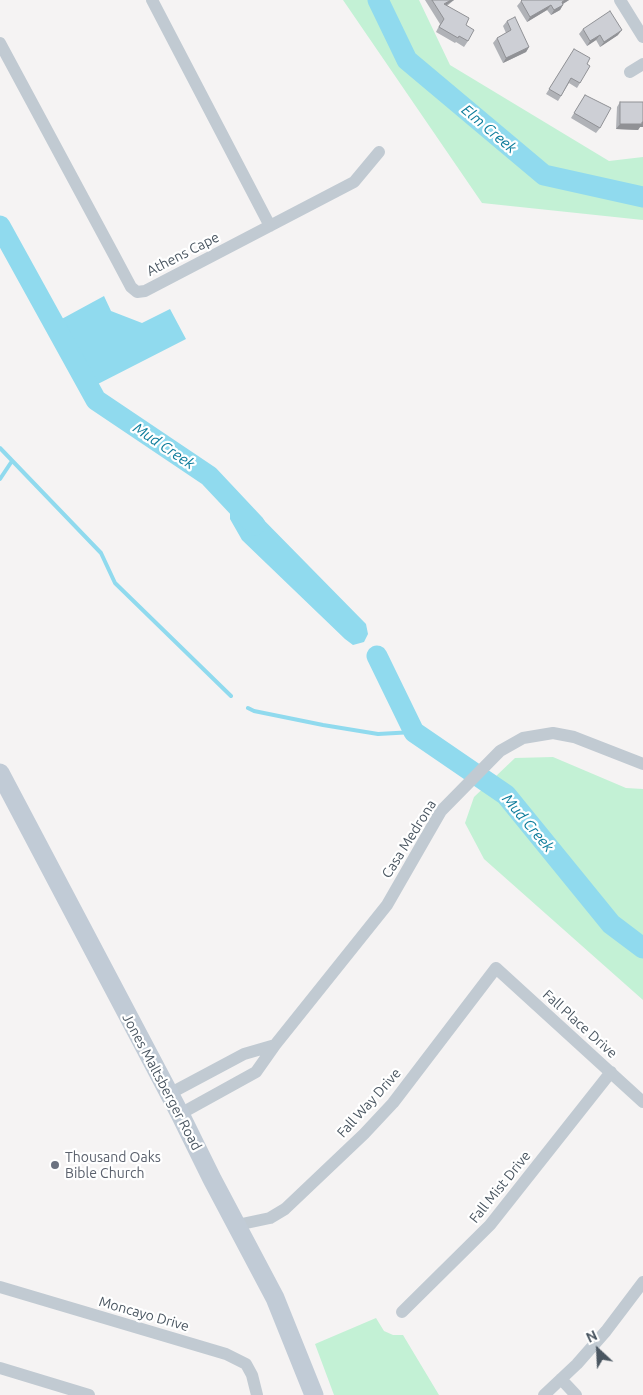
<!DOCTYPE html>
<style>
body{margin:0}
#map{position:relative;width:643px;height:1395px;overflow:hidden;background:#f5f3f3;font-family:Ubuntu,sans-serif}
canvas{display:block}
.north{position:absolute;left:573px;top:1325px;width:50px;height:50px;-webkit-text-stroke:4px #fff;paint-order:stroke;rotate:335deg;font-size:14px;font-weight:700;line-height:20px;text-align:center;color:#4a5661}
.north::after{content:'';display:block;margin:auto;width:18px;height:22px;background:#4a5661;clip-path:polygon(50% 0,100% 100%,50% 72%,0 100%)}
</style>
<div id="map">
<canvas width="643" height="1395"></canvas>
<div class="north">N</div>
</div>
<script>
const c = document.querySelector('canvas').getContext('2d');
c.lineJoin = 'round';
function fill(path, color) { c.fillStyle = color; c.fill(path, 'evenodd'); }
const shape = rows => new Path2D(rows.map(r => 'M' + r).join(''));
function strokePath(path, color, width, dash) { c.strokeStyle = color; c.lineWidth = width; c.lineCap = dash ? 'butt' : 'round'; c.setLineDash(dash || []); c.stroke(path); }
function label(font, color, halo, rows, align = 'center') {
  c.font = font + ' Ubuntu,sans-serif'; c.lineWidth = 4.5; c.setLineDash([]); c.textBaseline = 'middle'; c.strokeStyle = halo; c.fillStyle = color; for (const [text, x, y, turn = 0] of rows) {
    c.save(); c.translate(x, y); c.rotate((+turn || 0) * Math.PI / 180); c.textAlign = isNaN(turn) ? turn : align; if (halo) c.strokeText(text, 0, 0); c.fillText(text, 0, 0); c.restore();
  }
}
fill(shape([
 [343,0,419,0,450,65,609,161,643,157,643,220,482,203],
 [553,757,626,788,643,789,643,1000,484,859,465,823,474,797,515,758],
 [376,1318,384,1331,393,1335,403,1335,439,1395,334,1395,315,1344]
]), '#c3f1d5');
fill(shape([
 [104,296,111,311,142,323,170,309,186,339,94,386,58,321],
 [238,501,251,507,366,624,368,634,364,642,353,645,345,639,242,540,230,519,230,508]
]), '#90daee');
strokePath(shape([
 [0,448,101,553,115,583,231,696],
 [0,479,12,461],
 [248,708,254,711,323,725,378,734,414,732]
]), '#90daee', 4);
strokePath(shape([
 [378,0,407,60,544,175,643,197],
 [0,226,96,400,209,476,255,525],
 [377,656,414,732,506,795,611,924,643,948]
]), '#90daee', 21);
strokePath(shape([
 [152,0,270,226],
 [620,0,643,37],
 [0,43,114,255,131,287,137,292,145,291,354,182,379,152],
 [630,72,643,64],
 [169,1094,244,1054,275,1045],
 [180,1114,256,1072,275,1045,387,905,441,811,500,751,523,738,553,733,574,737,643,764],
 [237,1225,270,1218,285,1209,364,1134,393,1103,496,968,643,1102],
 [0,1287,226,1354,246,1364,252,1375,257,1395],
 [402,1312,490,1225,611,1072],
 [0,1368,89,1395],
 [561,1379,576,1395],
 [544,1395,577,1364,606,1331,643,1282]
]), '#c1cad2', 12);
strokePath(shape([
 [0,773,180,1114,212,1179,275,1298,314,1395]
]), '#c1cbd6', 19);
fill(shape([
 [425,0,454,0,447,6,466,25,468,41,464,47,456,42,455,43,436,32,440,24],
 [522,0,569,0,563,4,560,10,551,15,547,10,527,22,517,6],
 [507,21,529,47,526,52,503,63,493,43,497,38,506,33,503,26],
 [583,29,618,35,600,47,596,40,587,46,579,34],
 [571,54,587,64,580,83,577,88,569,83,558,101,546,94],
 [585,95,600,128,596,133,571,118],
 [620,102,643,102,643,127,640,127,638,130,616,129,617,107]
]), '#b0b2b7');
fill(shape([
 [451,0,454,0,440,9,444,4],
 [565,0,569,0,558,7,562,2],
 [551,5,547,10,527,22,530,17],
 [563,5,560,10,551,15,554,10],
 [622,30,618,35,600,47,604,42],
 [600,35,596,40,587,46,590,41],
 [529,47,526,52,503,63,506,58],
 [642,122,643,122,643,127,640,127,638,130,616,129,620,124]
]), '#909195');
const building = shape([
 [432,0,451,0,444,4,469,18,466,25,474,30,468,41,459,36,458,38,439,27,444,19,432,0],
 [522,0,565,0,562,2,563,5,554,10,551,5,530,17,521,1,522,0],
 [610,11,622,30,604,42,600,35,590,41,583,29,610,11],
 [515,17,529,47,506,58,497,38,511,30,507,21,515,17],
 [574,49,590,58,587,64,590,66,580,83,571,78,561,96,549,89,574,49],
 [585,95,611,108,600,128,574,113,585,95],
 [620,102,643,102,643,122,642,122,642,124,620,124,620,102]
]);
fill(building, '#cdcfd5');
strokePath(building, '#909195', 1);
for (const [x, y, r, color] of [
 [55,1165,5,"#6b7280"]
]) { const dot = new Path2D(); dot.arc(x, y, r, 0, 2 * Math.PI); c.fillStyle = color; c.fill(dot); strokePath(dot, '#fff', 2); }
label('14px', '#4a5661', '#fff', [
 ["Athens Cape",183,254,-27],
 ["Casa Medrona",409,839,-58],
 ["Fall Place Drive",580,1024,42],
 ["Jones Maltsberger Road",162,1082,62],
 ["Fall Way Drive",369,1103,-48],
 ["Fall Mist Drive",500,1187,-51],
 ["Moncayo Drive",144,1314,16]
]);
label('14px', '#5b616d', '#fff', [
 ["Thousand Oaks",65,1157],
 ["Bible Church",65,1173]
], 'left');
label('italic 15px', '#0c7c9b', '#fff', [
 ["Elm Creek",489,129,40],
 ["Mud Creek",164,446,34],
 ["Mud Creek",528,823,50]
]);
</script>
